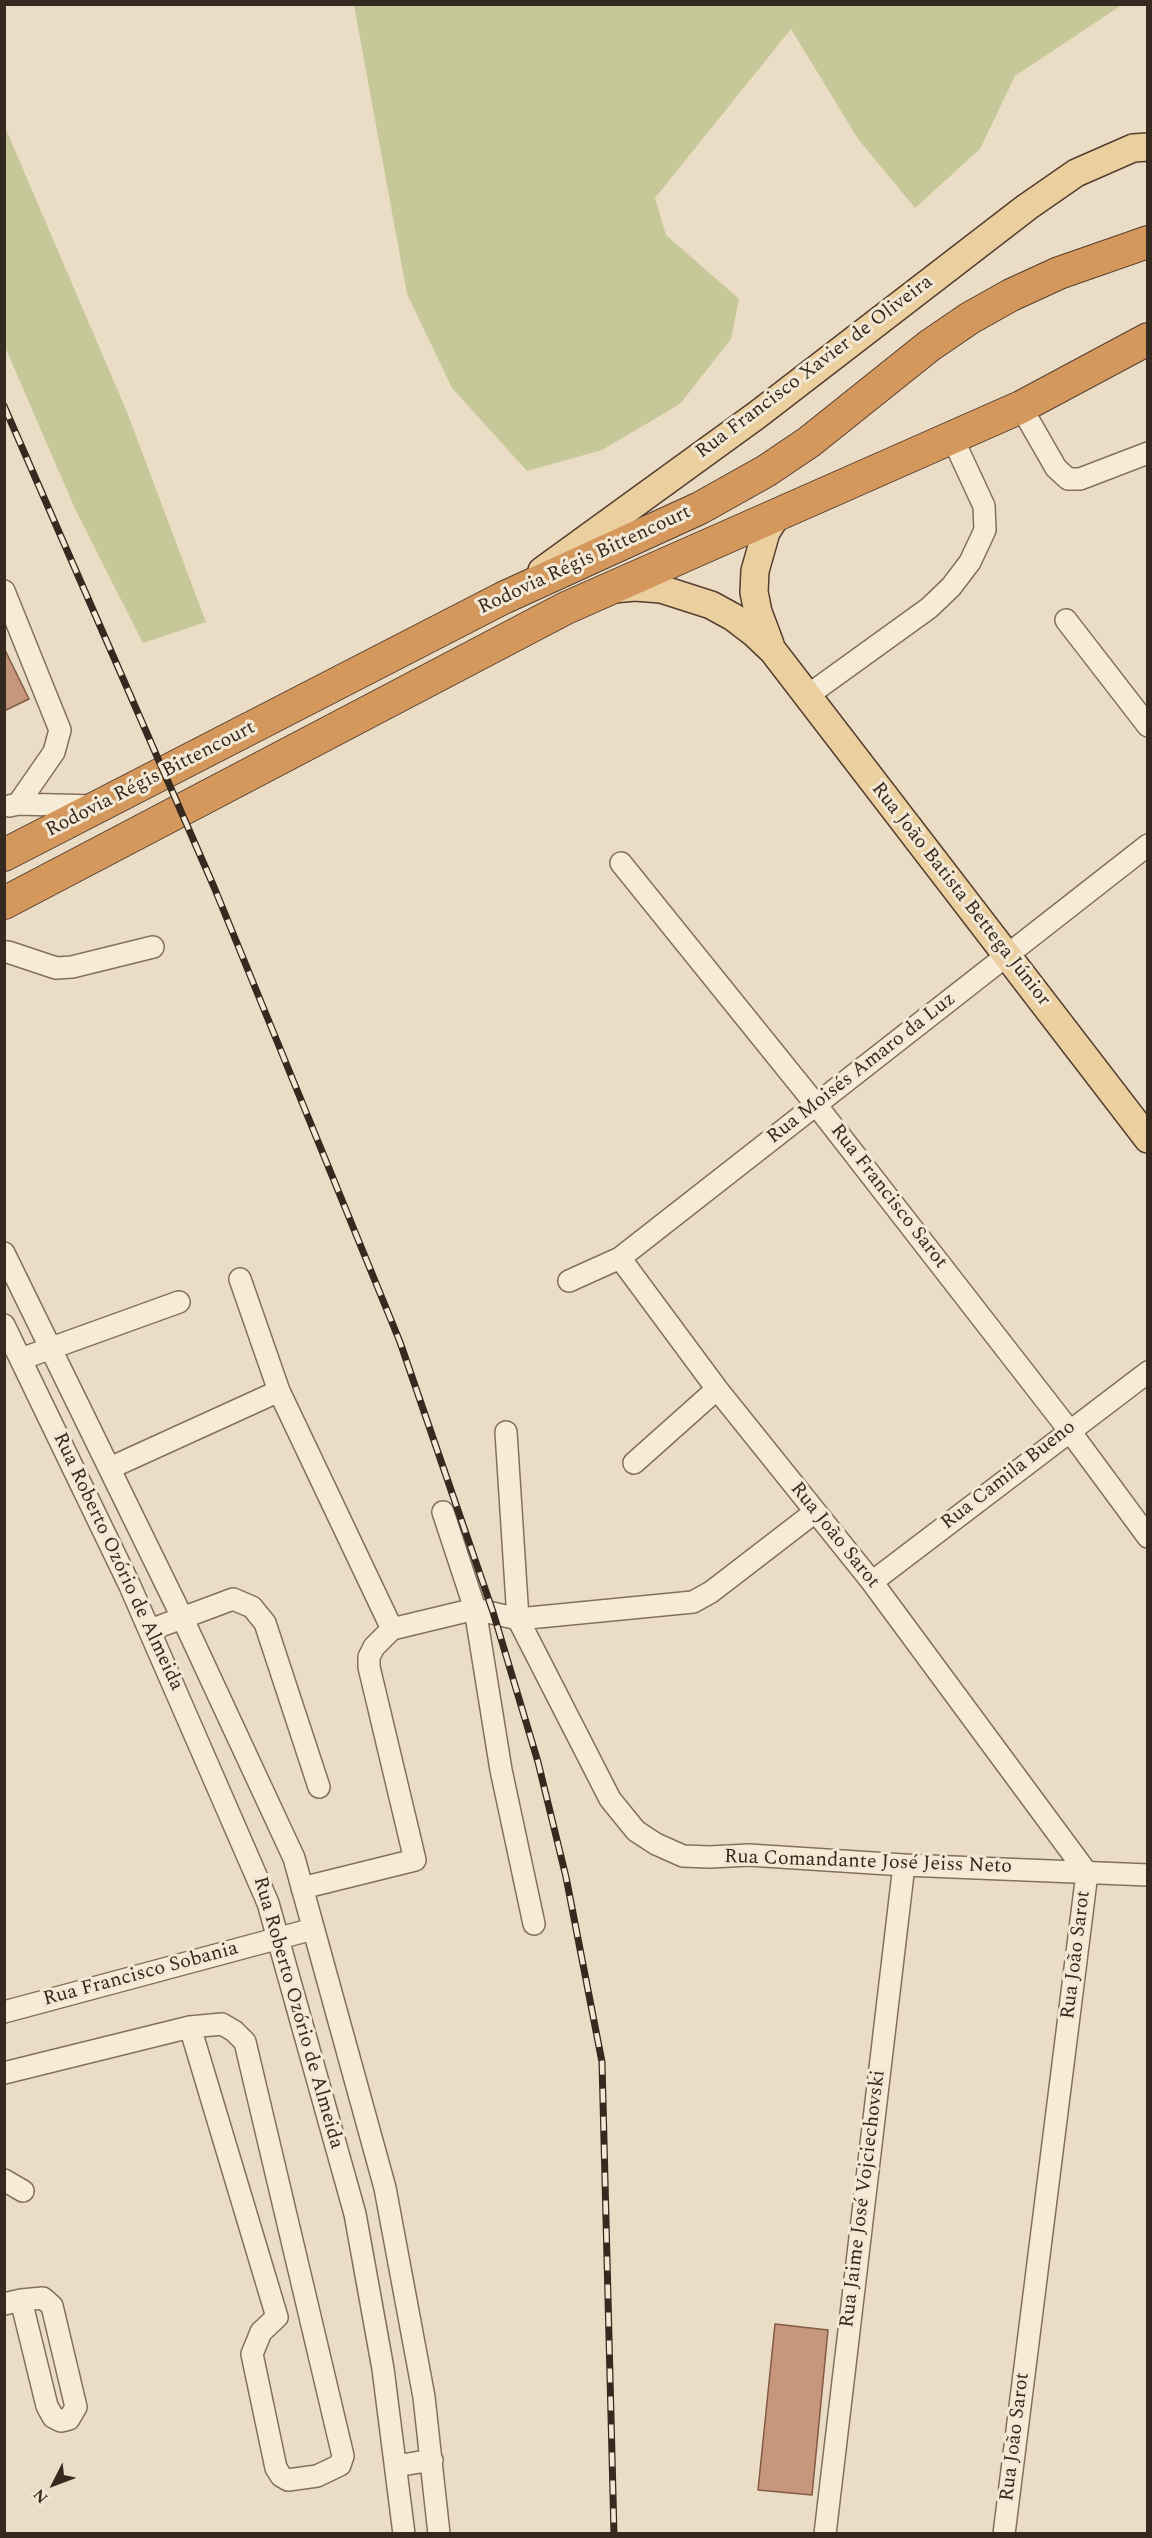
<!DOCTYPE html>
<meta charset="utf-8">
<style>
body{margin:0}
#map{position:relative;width:1152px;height:2538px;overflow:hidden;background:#ebddc5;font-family:Spectral,serif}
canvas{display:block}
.frame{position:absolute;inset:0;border:6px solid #36291f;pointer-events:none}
.north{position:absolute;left:24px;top:2454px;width:60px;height:60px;-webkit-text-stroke:4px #f3e8d4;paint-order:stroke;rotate:228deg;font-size:16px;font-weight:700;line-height:24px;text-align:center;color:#36291f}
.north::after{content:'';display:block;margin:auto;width:21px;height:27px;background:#36291f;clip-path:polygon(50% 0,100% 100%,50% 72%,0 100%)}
</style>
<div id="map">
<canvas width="1152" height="2538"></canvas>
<div class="frame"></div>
<div class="north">N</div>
</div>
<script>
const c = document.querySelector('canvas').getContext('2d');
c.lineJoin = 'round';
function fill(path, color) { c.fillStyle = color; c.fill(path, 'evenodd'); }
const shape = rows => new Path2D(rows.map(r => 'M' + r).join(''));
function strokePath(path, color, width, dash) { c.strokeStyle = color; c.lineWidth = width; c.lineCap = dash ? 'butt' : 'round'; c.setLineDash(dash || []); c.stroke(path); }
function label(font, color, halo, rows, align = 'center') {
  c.font = font + ' Spectral,serif'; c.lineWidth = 6; c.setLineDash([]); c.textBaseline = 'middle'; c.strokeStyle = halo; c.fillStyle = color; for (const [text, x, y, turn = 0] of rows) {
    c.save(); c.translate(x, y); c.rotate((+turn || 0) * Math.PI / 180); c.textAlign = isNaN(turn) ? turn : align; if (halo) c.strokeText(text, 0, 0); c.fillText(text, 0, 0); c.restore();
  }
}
fill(shape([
 [354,5,355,4,1122,5,1015,76,980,149,915,208,858,139,791,29,655,198,666,235,739,299,731,339,680,404,602,450,527,471,452,388,407,294],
 [5,127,127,412,206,622,143,643,76,511,5,347]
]), '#c6c89a');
const building = shape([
 [4,648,29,699,4,711,4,648],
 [775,2324,828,2330,812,2495,758,2490,775,2324]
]);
fill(building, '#c6977d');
strokePath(building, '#825944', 1.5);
const minor = shape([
 [1021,407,1056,468,1068,479,1080,479,1148,453],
 [4,591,60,730,54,752,18,804],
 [1066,620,1148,726],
 [807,696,929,608,951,587,970,562,985,530,984,506,952,437],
 [9,806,18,804,94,806],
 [621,863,817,1106,1069,1430,1148,1537],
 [4,952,8,952,56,968,72,967,153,947],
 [4,1253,182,1617,294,1858,385,2188,424,2397,439,2534],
 [620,1258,717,1389,872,1582,1087,1873,1004,2534],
 [240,1279,279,1391,392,1629],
 [569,1281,620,1258,1148,845],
 [4,1325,130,1586,268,1903,355,2214,383,2369,404,2534],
 [21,1359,179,1302],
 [506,1432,518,1619,610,1799,636,1831,656,1844,683,1856,710,1857,749,1855,904,1865,1148,1875],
 [634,1463,717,1389],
 [110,1468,279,1391],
 [443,1512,475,1609,501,1770,534,1924],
 [872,1582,1148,1372],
 [150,1630,233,1599,252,1607,265,1623,319,1787],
 [302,1888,415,1860,369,1667,369,1657,374,1647,392,1629,475,1609,518,1619,693,1602,711,1592,815,1512],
 [4,2012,313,1929],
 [4,2073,190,2027,222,2024,234,2031,245,2042,343,2456,340,2465,317,2476,288,2480,281,2476,276,2468,252,2354,261,2332,277,2317,190,2027],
 [4,2180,23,2191],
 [4,2304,21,2300,43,2298,52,2306,76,2407,69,2419,61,2421,53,2417,47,2406,21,2300],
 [396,2466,432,2460],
 [825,2534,904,1865]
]);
const major = shape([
 [542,571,757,415,1027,207,1076,173,1133,148,1148,147],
 [613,589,635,587,661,589,711,605,733,617,754,633,773,651,1148,1139],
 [770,644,758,612,754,592,755,571,766,532,777,515]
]);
const highway = shape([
 [4,855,503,598,700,508,766,471,809,442,929,346,970,318,1011,295,1059,273,1148,242],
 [4,903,566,608,1021,407,1148,339]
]);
strokePath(minor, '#846f5c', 24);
strokePath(major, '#533e30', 30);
strokePath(highway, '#533e30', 34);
strokePath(minor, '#f6ebd7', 21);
strokePath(major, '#ebcf9f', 27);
strokePath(highway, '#d4985c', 32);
const rail = shape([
 [4,406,214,887,400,1342,493,1612,538,1762,566,1877,602,2062,614,2534]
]);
strokePath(rail, '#36291f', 7);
strokePath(rail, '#f3e8d4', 4.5, [14]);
label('20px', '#36291f', '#f3e8d4', [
 ["Rua Francisco Xavier de Oliveira",815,368,-37],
 ["Rodovia Régis Bittencourt",585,561,-25],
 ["Rodovia Régis Bittencourt",151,780,-27],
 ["Rua João Batista Bettega Júnior",960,895,52],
 ["Rua Moisés Amaro da Luz",862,1069,-38],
 ["Rua Francisco Sarot",888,1197,52],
 ["Rua Camila Bueno",1009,1476,-38],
 ["Rua João Sarot",834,1536,51],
 ["Rua Roberto Ozório de Almeida",117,1562,65],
 ["Rua Comandante José Jeiss Neto",868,1863,2],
 ["Rua João Sarot",1077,1955,-83],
 ["Rua Francisco Sobania",141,1975,-15],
 ["Rua Roberto Ozório de Almeida",297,2013,74],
 ["Rua Jaime José Vojciechovski",864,2199,-83],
 ["Rua João Sarot",1016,2437,-83]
]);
</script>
